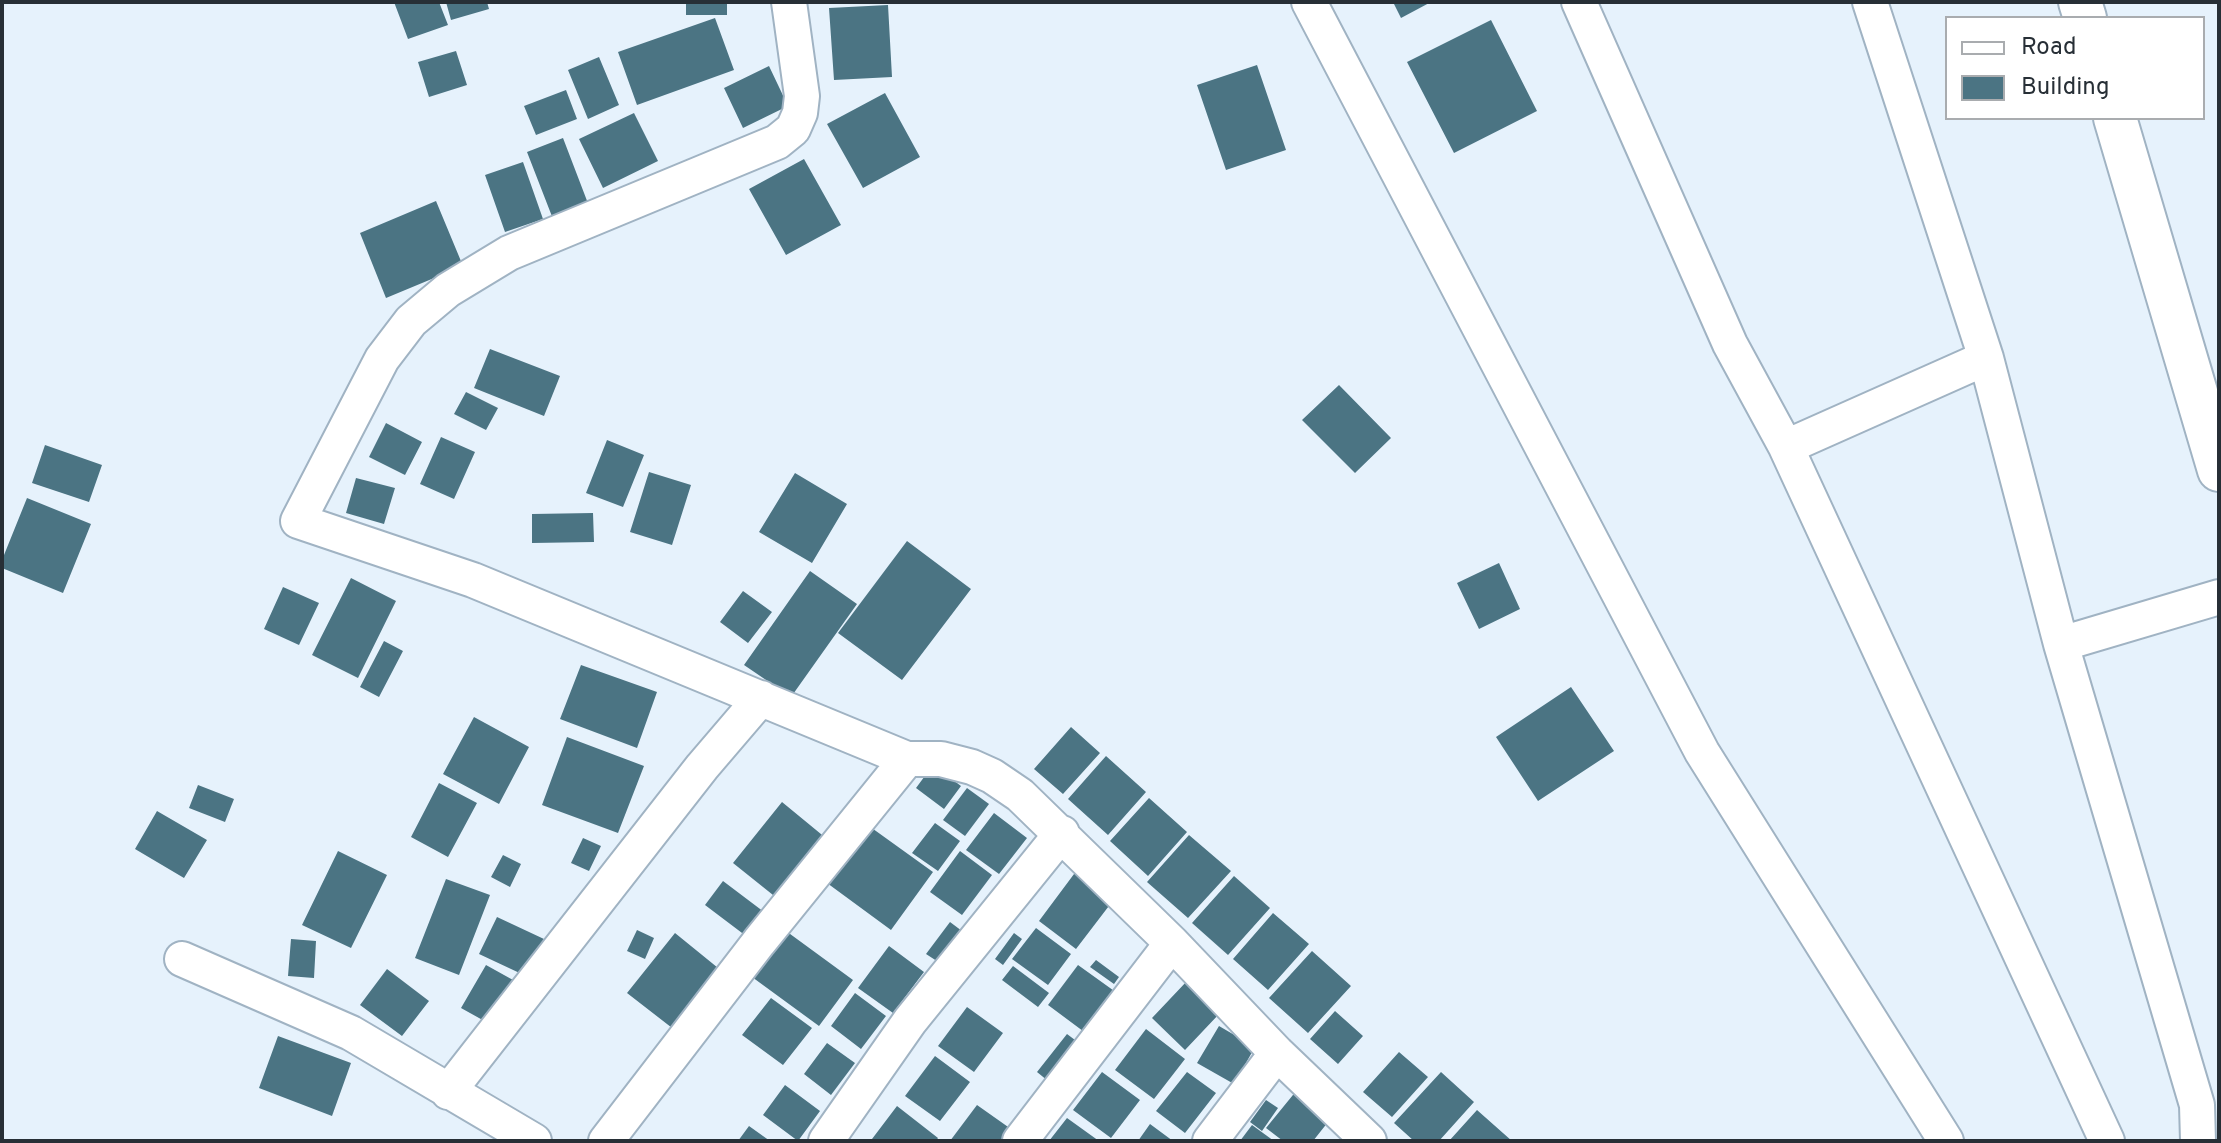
<!DOCTYPE html>
<style>
body{margin:0}
#map{position:relative;width:2221px;height:1143px;overflow:hidden;background:#e6f2fc;font-family:Overpass,sans-serif}
canvas{display:block}
.frame{position:absolute;inset:0;border:4px solid #272f36;pointer-events:none}
.legend{position:absolute;left:1945px;top:16px;width:260px;height:104px;box-sizing:border-box;background:#fff;border:2px solid #a9acaf;margin:0;padding:10px 14px;list-style:none;font-size:24px;color:#272f36}
.legend li{display:flex;align-items:center;gap:16px;height:40px}
.legend b{width:40px;border:2px solid #a9acaf}
</style>
<div id="map">
<canvas width="2221" height="1143"></canvas>
<div class="frame"></div>
<ul class="legend">
<li><b style="height:10px;background:#fff"></b>Road</li>
<li><b style="height:22px;background:#4b7483"></b>Building</li>
</ul>
</div>
<script>
const c = document.querySelector('canvas').getContext('2d');
c.lineJoin = 'round';
function fill(path, color) { c.fillStyle = color; c.fill(path, 'evenodd'); }
const shape = rows => new Path2D(rows.map(r => 'M' + r).join(''));
function strokePath(path, color, width, dash) { c.strokeStyle = color; c.lineWidth = width; c.lineCap = dash ? 'butt' : 'round'; c.setLineDash(dash || []); c.stroke(path); }
fill(shape([
 [394,2,439,2,448,25,408,39],
 [446,2,487,2,489,9,451,20],
 [686,2,727,2,727,15,686,15],
 [1393,2,1431,2,1401,18],
 [888,5,892,77,834,80,829,8],
 [715,18,734,70,637,105,618,52],
 [1491,20,1537,111,1454,153,1407,62],
 [456,51,467,85,429,97,418,62],
 [599,57,619,105,588,119,568,70],
 [1257,65,1286,150,1226,170,1197,85],
 [769,66,788,106,743,128,724,88],
 [566,90,577,119,536,135,524,106],
 [885,93,920,157,863,188,827,124],
 [634,113,658,161,603,188,579,139],
 [563,138,589,206,553,219,527,152],
 [804,159,841,225,786,255,749,189],
 [523,162,543,219,505,232,485,175],
 [436,201,463,266,386,298,360,233],
 [490,349,560,376,544,416,474,388],
 [1339,385,1391,438,1355,473,1302,420],
 [466,392,498,408,486,430,454,414],
 [386,423,422,442,405,475,369,457],
 [441,437,475,452,454,499,420,484],
 [607,440,644,455,623,507,586,493],
 [45,445,102,465,89,502,32,483],
 [649,472,691,485,672,545,630,532],
 [795,473,847,504,812,563,759,532],
 [356,478,395,488,384,524,346,513],
 [27,498,91,524,63,593,2,568,2,560],
 [593,513,594,542,532,543,532,514],
 [907,541,971,589,902,680,838,633],
 [1499,563,1520,609,1479,629,1457,583],
 [810,571,857,604,791,697,744,665],
 [351,578,396,601,358,678,312,655],
 [283,587,319,603,299,645,264,629],
 [743,591,772,612,748,643,720,622],
 [384,641,403,651,379,697,360,687],
 [581,665,657,692,637,748,560,719],
 [1571,687,1614,751,1538,801,1496,737],
 [474,717,529,747,499,804,443,774],
 [1071,727,1100,753,1063,794,1034,769],
 [567,737,644,766,618,833,542,805],
 [1106,756,1146,792,1108,835,1068,799],
 [933,765,961,786,944,809,916,788],
 [439,783,477,803,448,857,411,837],
 [198,785,234,799,225,822,189,808],
 [967,788,989,804,965,836,943,820],
 [1149,798,1187,832,1148,876,1110,841],
 [782,802,827,839,778,899,733,863],
 [157,811,207,840,184,878,135,849],
 [994,813,1027,838,999,874,966,850],
 [935,823,960,841,938,871,912,853],
 [869,826,933,872,891,930,827,883],
 [1189,835,1231,871,1188,918,1147,882],
 [583,838,601,846,589,871,571,863],
 [338,851,387,875,351,948,302,925],
 [960,851,992,875,962,915,930,892],
 [503,855,521,864,510,887,491,877],
 [1077,870,1115,898,1076,949,1039,921],
 [1234,876,1270,908,1228,955,1192,923],
 [446,879,490,895,459,975,415,958],
 [723,881,768,915,750,939,705,905],
 [1273,913,1309,944,1268,990,1233,959],
 [497,917,544,939,526,976,479,954],
 [950,922,966,934,943,965,926,954],
 [1036,928,1071,954,1048,985,1012,959],
 [637,930,654,938,645,959,627,951],
 [786,931,853,980,819,1026,752,977],
 [675,933,723,972,676,1031,627,993],
 [1014,933,1022,939,1003,965,995,959],
 [291,939,316,941,314,978,288,976],
 [889,946,924,972,893,1013,858,988],
 [1312,951,1351,986,1308,1033,1269,998],
 [1096,960,1119,977,1114,984,1090,967],
 [486,965,513,980,488,1023,461,1008],
 [1078,965,1117,993,1087,1034,1048,1005],
 [1013,966,1049,993,1038,1007,1002,980],
 [387,969,429,1001,402,1036,360,1005],
 [1187,981,1220,1013,1185,1050,1152,1018],
 [855,993,886,1016,861,1049,831,1026],
 [771,998,812,1028,783,1065,742,1035],
 [967,1007,1003,1033,974,1072,938,1046],
 [1335,1011,1363,1036,1338,1064,1310,1039],
 [1219,1026,1255,1047,1234,1084,1197,1063],
 [1146,1029,1185,1059,1154,1099,1115,1070],
 [1067,1034,1083,1046,1053,1085,1037,1072],
 [278,1036,351,1063,332,1116,259,1088],
 [827,1043,855,1063,831,1095,804,1074],
 [1399,1052,1428,1077,1392,1117,1363,1092],
 [935,1056,970,1082,940,1121,905,1096],
 [1102,1072,1140,1100,1111,1138,1073,1110],
 [1187,1072,1216,1093,1185,1133,1156,1111],
 [1441,1072,1474,1102,1439,1141,1414,1141,1394,1123],
 [785,1085,820,1111,798,1141,763,1115],
 [1297,1090,1332,1117,1313,1141,1283,1141,1266,1128],
 [1266,1100,1278,1108,1262,1131,1250,1122],
 [977,1105,1011,1129,1003,1141,950,1141],
 [897,1106,938,1138,936,1141,872,1139],
 [1477,1110,1512,1141,1449,1141],
 [1067,1118,1099,1141,1049,1141],
 [1150,1124,1173,1141,1138,1141],
 [1252,1125,1274,1141,1240,1141],
 [749,1126,770,1141,738,1141]
]), '#4b7483');
const minor = shape([
 [789,2,802,96,800,113,793,129,777,142,509,253,448,290,411,321,382,359,298,521,473,580,907,759],
 [1309,2,1702,752,1946,1141],
 [1579,2,1730,344,1786,447,2107,1141],
 [1870,2,1986,358,2061,644,2197,1105,2198,1141],
 [1786,447,1986,358],
 [2061,644,2219,597],
 [182,959,351,1033,534,1141],
 [448,1092,702,767,761,698],
 [606,1141,759,942,907,759,941,759,972,767,992,776,1020,795,1172,943,1277,1053,1369,1141],
 [826,1141,910,1021,1062,833],
 [1020,1141,1172,943],
 [1210,1141,1277,1053]
]);
const tertiary = shape([
 [2080,2,2085,18],
 [2115,118,2219,470]
]);
strokePath(minor, '#a0b3c3', 38);
strokePath(tertiary, '#a0b3c3', 46);
strokePath(minor, '#fff', 34);
strokePath(tertiary, '#fff', 42);
</script>
